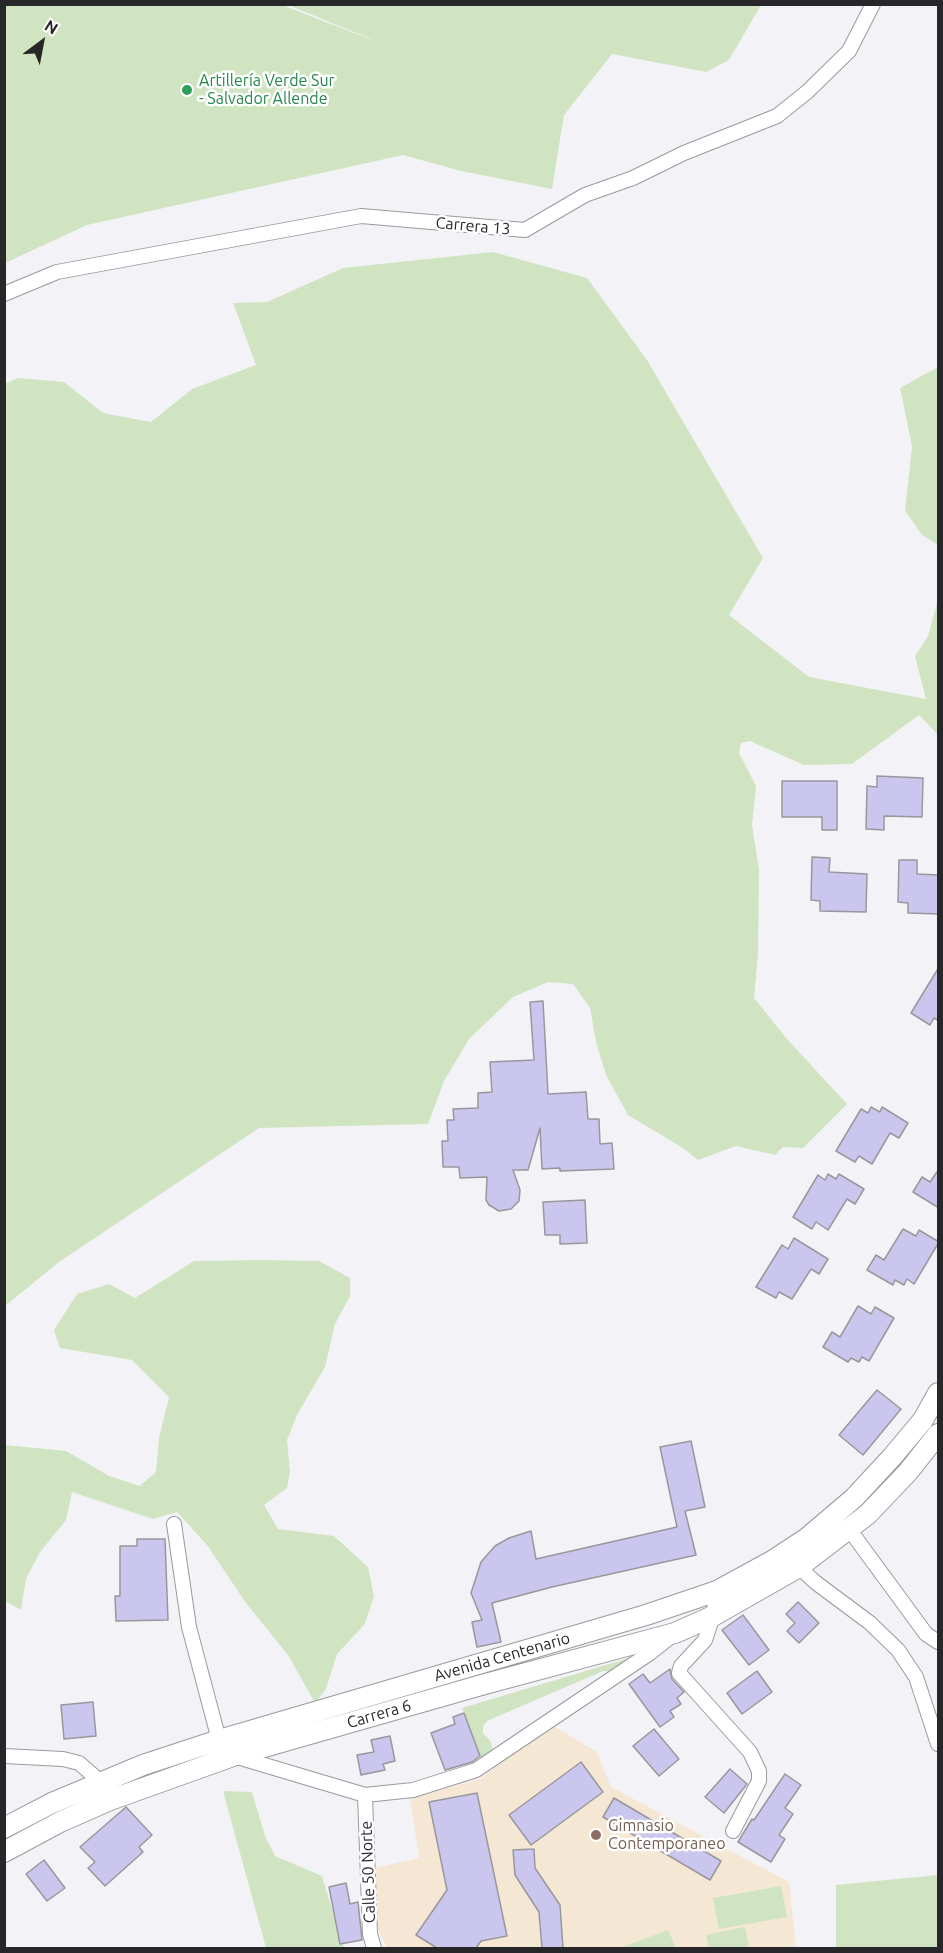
<!DOCTYPE html>
<meta charset="utf-8">
<style>
body{margin:0}
#map{position:relative;width:943px;height:1953px;overflow:hidden;background:#f3f3f7;font-family:Ubuntu,sans-serif}
canvas{display:block}
.frame{position:absolute;inset:0;border:6px solid #272729;pointer-events:none}
.north{position:absolute;left:12px;top:12px;width:60px;height:60px;-webkit-text-stroke:4px #fff;paint-order:stroke;rotate:32deg;font-size:16px;font-weight:700;line-height:24px;text-align:center;color:#272729}
.north::after{content:'';display:block;margin:auto;width:21px;height:27px;background:#272729;clip-path:polygon(50% 0,100% 100%,50% 72%,0 100%)}
</style>
<div id="map">
<canvas width="943" height="1953"></canvas>
<div class="frame"></div>
<div class="north">N</div>
</div>
<script>
const c = document.querySelector('canvas').getContext('2d');
c.lineJoin = 'round';
function fill(path, color) { c.fillStyle = color; c.fill(path, 'evenodd'); }
const shape = rows => new Path2D(rows.map(r => 'M' + r).join(''));
function strokePath(path, color, width, dash) { c.strokeStyle = color; c.lineWidth = width; c.lineCap = dash ? 'butt' : 'round'; c.setLineDash(dash || []); c.stroke(path); }
function label(font, color, halo, rows, align = 'center') {
  c.font = font + ' Ubuntu,sans-serif'; c.lineWidth = 5; c.setLineDash([]); c.textBaseline = 'middle'; c.strokeStyle = halo; c.fillStyle = color; for (const [text, x, y, turn = 0] of rows) {
    c.save(); c.translate(x, y); c.rotate((+turn || 0) * Math.PI / 180); c.textAlign = isNaN(turn) ? turn : align; if (halo) c.strokeText(text, 0, 0); c.fillText(text, 0, 0); c.restore();
  }
}
fill(shape([
 [480,1779,514,1948,387,1948,376,1926,375,1868,419,1858,410,1799]
]), '#f6e7d4');
fill(shape([
 [552,1725,597,1752,611,1787,789,1882,796,1948,514,1948,480,1779]
]), '#f4e8d4');
fill(shape([
 [4,5,282,5,388,46,288,5,761,5,729,60,706,72,612,54,564,115,552,189,461,171,403,155,87,225,5,263],
 [493,252,587,278,647,360,763,558,729,615,809,677,926,699,915,656,928,636,938,600,938,735,919,715,852,764,804,765,750,741,741,743,739,753,756,786,752,825,759,870,758,954,754,998,787,1039,847,1104,803,1148,783,1147,775,1155,736,1146,698,1160,683,1148,628,1115,606,1075,596,1042,590,1008,573,984,548,982,513,997,469,1039,444,1081,428,1124,259,1128,59,1262,5,1306,5,384,18,378,64,382,103,413,151,422,192,389,256,365,233,303,267,302,343,268],
 [938,367,938,545,922,535,905,511,912,446,900,388],
 [264,1260,319,1261,350,1278,350,1296,335,1324,325,1367,297,1415,287,1440,290,1472,287,1488,264,1505,278,1529,334,1536,368,1567,374,1597,364,1625,337,1654,326,1689,315,1703,288,1655,246,1603,207,1545,177,1512,153,1519,72,1492,66,1520,40,1552,26,1579,21,1610,5,1601,5,1445,66,1451,109,1476,140,1486,156,1472,159,1438,169,1397,132,1360,60,1348,54,1330,77,1294,109,1284,135,1298,194,1261],
 [629,1658,630,1662,616,1672,603,1671,487,1721,483,1726,483,1733,491,1742,493,1751,481,1759,462,1708],
 [223,1791,252,1792,265,1836,275,1856,322,1876,344,1948,266,1948],
 [938,1875,938,1948,836,1948,836,1885],
 [781,1886,787,1917,719,1929,713,1898],
 [745,1927,749,1948,709,1948,706,1935],
 [668,1930,676,1948,620,1948]
]), '#d0e4c1');
const building = shape([
 [877,776,923,778,922,817,884,816,884,830,866,829,867,786,877,787,877,776],
 [782,781,837,781,837,830,822,830,822,817,782,817,782,781],
 [812,857,830,858,829,872,867,874,866,912,820,911,820,901,811,900,812,857],
 [899,860,917,860,917,874,939,875,939,914,908,913,908,903,898,902,899,860],
 [939,967,939,1021,934,1018,930,1025,911,1013,939,967],
 [543,1001,548,1094,586,1092,588,1119,599,1119,600,1144,612,1143,614,1169,560,1171,560,1168,542,1169,540,1128,528,1170,513,1170,520,1190,519,1201,511,1209,499,1211,489,1205,486,1200,487,1177,460,1178,459,1167,443,1167,442,1141,448,1141,447,1120,454,1120,453,1109,478,1108,478,1093,492,1092,490,1062,534,1060,530,1002,543,1001],
 [871,1107,880,1112,882,1107,908,1123,899,1138,890,1133,872,1164,859,1156,855,1162,836,1151,861,1109,868,1113,871,1107],
 [939,1169,939,1208,913,1192,922,1177,930,1182,939,1169],
 [828,1174,836,1179,839,1174,864,1189,855,1204,847,1199,828,1230,816,1222,812,1229,793,1217,818,1175,825,1180,828,1174],
 [585,1200,587,1243,560,1244,560,1235,545,1235,543,1202,585,1200],
 [903,1229,916,1236,919,1230,939,1242,914,1284,907,1279,904,1285,895,1280,893,1285,867,1270,876,1255,884,1260,903,1229],
 [794,1238,828,1259,819,1274,811,1269,792,1299,779,1292,776,1298,756,1287,782,1245,788,1249,794,1238],
 [858,1306,871,1314,875,1307,894,1318,869,1361,862,1357,859,1362,851,1358,848,1362,823,1347,832,1332,840,1337,858,1306],
 [877,1390,901,1409,863,1455,839,1435,877,1390],
 [691,1441,705,1507,685,1511,696,1555,552,1587,492,1603,501,1642,477,1647,472,1622,482,1620,471,1593,481,1562,495,1546,509,1538,531,1531,536,1559,677,1527,660,1447,691,1441],
 [137,1539,165,1539,168,1620,116,1621,115,1596,120,1596,120,1546,137,1546,137,1539],
 [798,1602,819,1623,799,1643,787,1631,795,1623,786,1614,798,1602],
 [743,1615,769,1650,749,1665,722,1630,743,1615],
 [670,1669,672,1679,684,1692,677,1698,681,1704,670,1711,674,1717,660,1727,629,1684,643,1674,650,1683,670,1669],
 [757,1671,772,1692,742,1714,727,1693,757,1671],
 [93,1702,96,1736,64,1739,61,1705,93,1702],
 [464,1713,480,1756,472,1762,445,1770,431,1733,455,1724,453,1717,464,1713],
 [654,1729,679,1759,659,1776,633,1746,654,1729],
 [390,1736,395,1761,383,1764,385,1770,361,1775,357,1755,374,1752,371,1740,390,1736],
 [581,1762,603,1792,531,1845,509,1815,581,1762],
 [730,1769,747,1784,724,1813,705,1797,730,1769],
 [785,1774,801,1785,785,1808,793,1814,779,1835,785,1839,771,1862,738,1842,752,1819,754,1820,785,1774],
 [477,1793,507,1936,481,1941,476,1948,437,1948,416,1935,447,1890,429,1802,477,1793],
 [614,1798,721,1861,710,1880,603,1817,614,1798],
 [126,1807,152,1835,139,1847,143,1852,105,1886,88,1868,95,1862,80,1847,126,1807],
 [534,1849,535,1868,560,1905,563,1948,542,1948,539,1912,515,1875,513,1850,534,1849],
 [44,1860,65,1888,47,1901,26,1874,44,1860],
 [346,1883,350,1904,358,1902,362,1940,340,1944,329,1887,346,1883]
]);
fill(building, '#cac6ee');
strokePath(building, '#98989c', 1.5);
const minor = shape([
 [4,294,57,272,361,216,525,230,585,195,633,178,684,153,777,116,807,92,849,51,873,4],
 [174,1524,189,1627,219,1740],
 [849,1529,926,1634,938,1642],
 [799,1567,815,1582,870,1623,898,1650,916,1677,938,1744],
 [717,1591,713,1616,705,1640,681,1666,679,1673,750,1752,759,1771,759,1781,733,1831],
 [4,1756,63,1759,79,1763,102,1783],
 [234,1756,365,1795,413,1790,476,1770,650,1653,669,1638],
 [365,1795,370,1934,374,1948]
]);
const secondary = shape([
 [4,1828,52,1803,143,1765,219,1740,646,1615,717,1591,772,1561,807,1538,854,1498,892,1457,923,1420,938,1393],
 [4,1852,60,1822,110,1800,233,1756,485,1684,675,1633,713,1616,799,1567,868,1514,908,1472,938,1434]
]);
strokePath(minor, '#9a9a9e', 16);
strokePath(secondary, '#9a9a9e', 22);
strokePath(minor, '#fff', 14);
strokePath(secondary, '#fff', 20);
for (const [x, y, r, color] of [
 [187,90,6,"#2e9e5b"],
 [596,1835,6,"#8d6e63"]
]) { const dot = new Path2D(); dot.arc(x, y, r, 0, 2 * Math.PI); c.fillStyle = color; c.fill(dot); strokePath(dot, '#fff', 2); }
label('16px', '#27864d', '#fff', [
 ["Artillería Verde Sur",199,81],
 ["- Salvador Allende",199,99]
], 'left');
label('16px', '#272729', '#fff', [
 ["Carrera 13",473,226,5],
 ["Avenida Centenario",502,1657,-16],
 ["Carrera 6",379,1714,-16],
 ["Calle 50 Norte",368,1872,-92]
]);
label('16px', '#785e54', '#fff', [
 ["Gimnasio",608,1826],
 ["Contemporaneo",608,1844]
], 'left');
</script>
